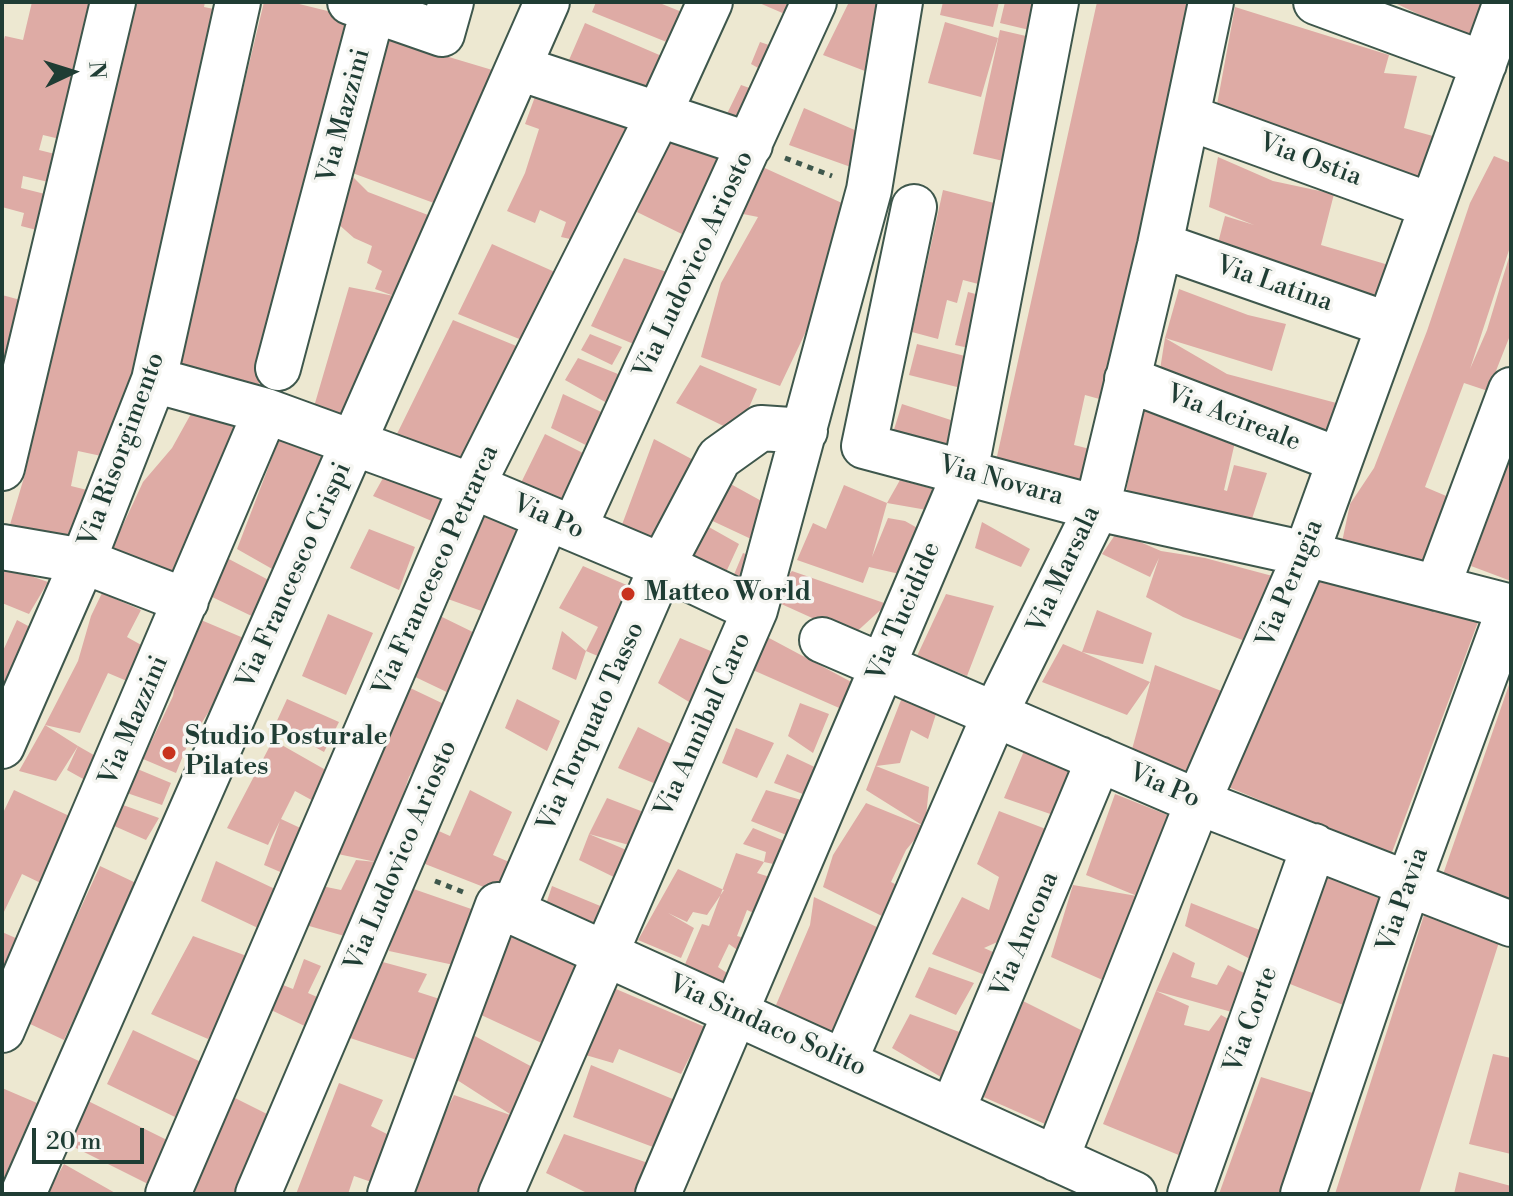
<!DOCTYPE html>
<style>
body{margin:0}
#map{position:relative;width:1513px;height:1196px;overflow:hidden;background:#ede8d1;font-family:"Libre Bodoni",serif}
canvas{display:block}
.frame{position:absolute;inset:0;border:4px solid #1f3d34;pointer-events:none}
.north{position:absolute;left:32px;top:32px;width:80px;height:80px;-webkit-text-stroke:6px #f6f6f2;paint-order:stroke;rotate:86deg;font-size:22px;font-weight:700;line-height:32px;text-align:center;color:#1f3d34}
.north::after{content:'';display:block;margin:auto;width:28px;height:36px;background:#1f3d34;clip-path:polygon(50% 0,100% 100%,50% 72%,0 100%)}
.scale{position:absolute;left:32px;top:1128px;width:112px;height:36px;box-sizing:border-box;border:4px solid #1f3d34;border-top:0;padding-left:10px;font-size:24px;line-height:28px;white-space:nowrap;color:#1f3d34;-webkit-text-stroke:6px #f6f6f2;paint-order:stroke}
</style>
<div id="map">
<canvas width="1513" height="1196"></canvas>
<div class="frame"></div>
<div class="north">N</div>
<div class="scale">20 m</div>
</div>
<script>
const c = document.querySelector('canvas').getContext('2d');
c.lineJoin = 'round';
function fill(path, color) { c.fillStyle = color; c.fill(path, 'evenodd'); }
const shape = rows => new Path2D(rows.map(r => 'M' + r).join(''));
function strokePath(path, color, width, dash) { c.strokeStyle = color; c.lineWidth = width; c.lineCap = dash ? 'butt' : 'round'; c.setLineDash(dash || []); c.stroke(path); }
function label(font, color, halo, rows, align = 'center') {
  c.font = font + ' "Libre Bodoni",serif'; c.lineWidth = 7; c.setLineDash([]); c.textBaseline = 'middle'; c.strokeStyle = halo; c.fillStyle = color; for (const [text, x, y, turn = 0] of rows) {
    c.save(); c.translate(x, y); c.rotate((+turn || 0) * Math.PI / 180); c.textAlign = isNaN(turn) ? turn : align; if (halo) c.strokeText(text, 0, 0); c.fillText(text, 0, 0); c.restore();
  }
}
fill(shape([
 [32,2,102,2,68,141,43,135,39,150,67,157,61,185,23,176,21,188,61,198,52,234,21,226,24,213,2,207,2,48,5,36,23,40],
 [131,2,205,2,204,7,219,10,136,382,106,457,78,451,71,486,91,491,71,541,9,528,25,474],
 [264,2,291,2,348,16,258,387,176,367],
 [596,2,657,2,687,14,674,45,592,12],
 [757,2,801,2,794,18],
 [849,2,889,2,878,76,823,55],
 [943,2,999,2,993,27,940,15],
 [1005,2,1046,2,1038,32,1000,23],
 [1097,2,1190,2,1103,400,1085,395,1074,445,1094,450,1088,481,996,461],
 [1393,2,1487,2,1472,40],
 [1235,7,1389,55,1384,73,1417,76,1404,128,1440,138,1422,184,1318,140,1274,130,1216,110],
 [945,22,998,38,981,97,928,83],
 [585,23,671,60,654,97,569,60],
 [1000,30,1039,39,1012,163,973,154],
 [382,37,499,72,442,206,347,171,368,192,428,215,344,420,313,410,349,287,394,296,375,289,382,271,367,263,372,246,354,238,337,223,347,171,362,97],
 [760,42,781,49,771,75,751,64],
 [540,83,638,127,584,242,561,237,566,222,540,210,535,223,507,211,525,173,539,129,525,124],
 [741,85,764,93,745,130,723,122],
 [804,108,857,131,862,171,789,145],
 [659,130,732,162,692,239,637,212,654,174,647,171],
 [1494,156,1511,163,1511,244,1470,369,1487,330,1510,254,1511,333,1488,391,1464,383,1425,487,1451,498,1429,566,1342,542,1350,504,1374,468,1427,331,1470,203],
 [1218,157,1273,181,1334,194,1321,245,1392,266,1378,306,1218,243,1225,216,1254,225,1209,207],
 [747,160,853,208,810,323,780,386,701,357,721,283,758,217,733,212],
 [943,190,1006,206,986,286,963,280,957,303,947,300,938,339,912,332],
 [492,244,566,277,529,343,458,314],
 [624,258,679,276,643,348,591,326],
 [1179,289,1248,315,1286,324,1272,371,1165,338],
 [968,292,991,298,978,350,955,345],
 [2,295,28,302,2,412],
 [453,320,531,352,468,471,394,440],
 [590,334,622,347,612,365,581,350],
 [1165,338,1227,374,1344,405,1327,441,1159,376],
 [917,344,973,358,965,389,909,375],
 [578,358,633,380,618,409,565,380],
 [700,365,757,389,738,433,676,403],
 [563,394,614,418,596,450,551,428],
 [1136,402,1235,442,1224,490,1227,491,1234,465,1267,473,1249,528,1126,496],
 [902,404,960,423,949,458,891,439],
 [192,412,248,432,183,585,109,555,143,482,172,448],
 [545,434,595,459,568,517,517,491],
 [280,437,325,455,274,570,237,549],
 [654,439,701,464,650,546,620,530],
 [1511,453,1511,581,1471,566],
 [388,469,444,490,434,522,373,496],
 [900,480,937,490,927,510,887,503],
 [727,482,776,509,764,545,704,517],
 [844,485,887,503,872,557,888,518,905,521,921,530,904,575,869,567,863,583,797,560,813,523,826,529],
 [471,505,523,530,490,614,445,598],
 [700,522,739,544,722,581,685,565],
 [982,522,1030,549,1021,567,975,548],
 [369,529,415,547,399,590,350,568],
 [1117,532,1161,551,1205,558,1280,578,1250,643,1183,617,1146,597,1159,558,1150,577,1102,554],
 [743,553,762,560,750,598,728,589],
 [227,558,278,585,264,622,208,595],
 [2,566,48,582,29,614,2,603],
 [583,566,645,593,614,663,586,651,598,627,559,608],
 [792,571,887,604,852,636,768,598],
 [1316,575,1481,614,1391,855,1226,786],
 [102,593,141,610,127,637,143,646,134,684,108,673,80,733,45,725,78,661,91,616],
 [946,594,994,606,967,676,917,656],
 [1097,610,1152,633,1143,664,1082,652,1150,682,1127,715,1042,682,1063,644,1082,652],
 [328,614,373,633,346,695,302,676],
 [438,615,481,636,453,695,409,674],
 [17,620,30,627,2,693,2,653],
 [201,620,253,642,187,746,176,773,143,759,173,696,180,656],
 [562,631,586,651,576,680,552,669],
 [756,631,857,685,846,711,746,667],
 [680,638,720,655,694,705,658,683],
 [1155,665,1229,694,1191,779,1131,753],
 [1511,679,1511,908,1440,883],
 [406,686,446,705,432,740,409,777,355,939,295,922,312,884,341,890,356,860,376,862,333,853],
 [903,695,936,714,928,739,911,730,900,763,876,766,929,787,925,827,866,790],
 [287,699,339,722,324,752,275,725],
 [517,699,560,721,547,751,505,728],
 [800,703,829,714,813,753,788,736],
 [45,725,78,746,56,781,19,771],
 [638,727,681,749,663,787,618,768],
 [736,728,774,743,757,778,722,763],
 [273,740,331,773,317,803,295,791,281,819,309,832,285,874,264,865,280,821,268,845,227,828],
 [78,746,106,762,94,785,67,770],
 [1024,751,1072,773,1059,817,1004,798],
 [787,754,821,770,808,796,774,783],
 [135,768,171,783,162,805,127,793],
 [14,790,80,821,49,887,22,874,2,916,2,815],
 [470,790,512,812,493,855,516,865,499,893,420,862,432,828,450,836],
 [766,790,805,801,789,836,751,821],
 [1115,794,1175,818,1107,982,1051,957,1073,885,1137,896,1086,875],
 [607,798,654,816,638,855,629,845,589,834,638,855,626,883,579,860,589,834],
 [866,803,925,827,906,850,891,882,903,888,884,917,823,887,833,855],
 [123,805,159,818,146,840,112,825],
 [999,811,1051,831,1004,939,984,948,1000,955,990,977,932,954,962,897,989,910,999,877,977,864],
 [753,828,787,842,778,865,764,862,766,852,743,844],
 [736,853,764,862,757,873,773,878,760,916,747,910,737,936,744,938,740,952,729,944,718,967,733,977,729,988,683,969,702,924,709,926],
 [216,861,275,889,260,929,201,901],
 [100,866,136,883,64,1040,28,1023],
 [678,869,724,890,707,915,693,912,687,922,668,913,694,928,681,958,638,940],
 [1326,874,1386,894,1343,1005,1285,982],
 [402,885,480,912,463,967,389,951],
 [552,886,610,910,596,934,544,910],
 [814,897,883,930,833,1034,776,1005,810,925],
 [1191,903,1275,936,1262,965,1185,926],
 [1424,915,1500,939,1419,1194,1335,1194],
 [506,923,584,959,548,1046,479,1014],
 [2,932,27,943,2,996],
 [193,936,252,958,208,1039,151,1014],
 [1173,952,1195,963,1191,977,1217,985,1228,965,1252,977,1239,1014,1156,991],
 [304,959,321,966,308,993,324,1000,313,1030,269,1009,278,983,293,989],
 [379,961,427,974,418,992,446,1001,423,1062,347,1037],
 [929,967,974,983,956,1015,915,997],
 [616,989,705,1027,681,1074,619,1049,613,1063,582,1054],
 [1156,991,1189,1006,1184,1025,1209,1031,1221,1015,1241,1026,1186,1158,1103,1124],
 [1017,998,1083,1031,1045,1124,979,1095],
 [910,1014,965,1034,946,1080,892,1048],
 [133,1030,201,1062,175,1117,107,1084],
 [471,1034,536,1069,513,1116,454,1078],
 [1493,1054,1511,1058,1511,1154,1469,1144],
 [591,1065,675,1100,653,1147,573,1117],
 [1261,1077,1316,1094,1295,1148,1284,1194,1219,1194],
 [339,1083,383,1100,371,1126,395,1138,377,1184,354,1176,348,1194,296,1194],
 [2,1088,37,1103,2,1183],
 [454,1095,513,1116,480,1194,415,1194,429,1146],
 [231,1096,275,1118,240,1194,194,1194,211,1131],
 [82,1098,169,1141,148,1184,60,1140],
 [564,1134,648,1163,634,1194,589,1194,546,1173],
 [64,1164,117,1194,47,1194],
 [1459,1172,1511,1186,1511,1194,1454,1194]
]), '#deaba5');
const minor = shape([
 [350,2,442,34,451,2],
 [1316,2,1484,64],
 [519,68,750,145],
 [1187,117,1432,206],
 [914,207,864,446,1097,508,1306,554,1511,607],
 [1160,245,1389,325],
 [278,368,375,2],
 [1127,379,1339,460],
 [154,380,266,411,472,486,662,566,755,610],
 [2,468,113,2],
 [574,528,814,2],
 [2,547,83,561,186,601],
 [1437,588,1511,390],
 [822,640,1198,802,1511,924],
 [2,746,83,561,154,380,238,2],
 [512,911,662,566,719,458,761,428,805,431],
 [2,1030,266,411],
 [844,1062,995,714,1097,508,1160,245,1211,2],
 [952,1111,1099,759],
 [1056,1159,1198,802,1306,554,1506,2],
 [23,1194,547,2],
 [168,1194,472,486,659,114,710,2],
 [258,1194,547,518],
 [390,1194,498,905,1134,1194],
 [501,1194,755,610,869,190,900,2],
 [658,1194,965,473,1056,2],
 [1190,1194,1314,846],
 [1303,1194,1409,882,1510,607]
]);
strokePath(minor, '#3e574c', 48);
strokePath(shape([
 [785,158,832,176],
 [435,881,463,892]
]), '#3e574c', 5, [6, 6]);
strokePath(minor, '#fff', 44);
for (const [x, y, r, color] of [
 [628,594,8,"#c8321e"],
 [169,753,8,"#c8321e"]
]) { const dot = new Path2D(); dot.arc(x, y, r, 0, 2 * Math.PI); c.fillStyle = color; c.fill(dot); strokePath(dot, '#f6f6f2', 3); }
label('26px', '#1f3d34', '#f6f6f2', [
 ["Via Mazzini",345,116,-75],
 ["Via Ostia",1310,161,20],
 ["Via Ludovico Ariosto",695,265,-65],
 ["Via Latina",1274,285,19],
 ["Via Acireale",1233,419,21],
 ["Via Risorgimento",123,450,-70],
 ["Via Novara",1001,482,15],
 ["Via Po",548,518,23],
 ["Via Marsala",1065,570,-65],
 ["Via Francesco Petrarca",437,571,-66],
 ["Via Francesco Crispi",295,576,-66],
 ["Via Perugia",1291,584,-68],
 ["Via Tucidide",905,612,-67],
 ["Via Mazzini",135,721,-67],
 ["Via Annibal Caro",704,725,-66],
 ["Via Torquato Tasso",592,727,-66],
 ["Via Po",1164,787,23],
 ["Via Ludovico Ariosto",402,856,-67],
 ["Via Pavia",1404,900,-71],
 ["Via Ancona",1026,935,-67],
 ["Via Corte",1252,1020,-70],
 ["Via Sindaco Solito",767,1027,24]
]);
label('bold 26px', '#1f3d34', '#f6f6f2', [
 ["Matteo World",644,594],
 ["Studio Posturale",185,738],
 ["Pilates",185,768]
], 'left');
</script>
